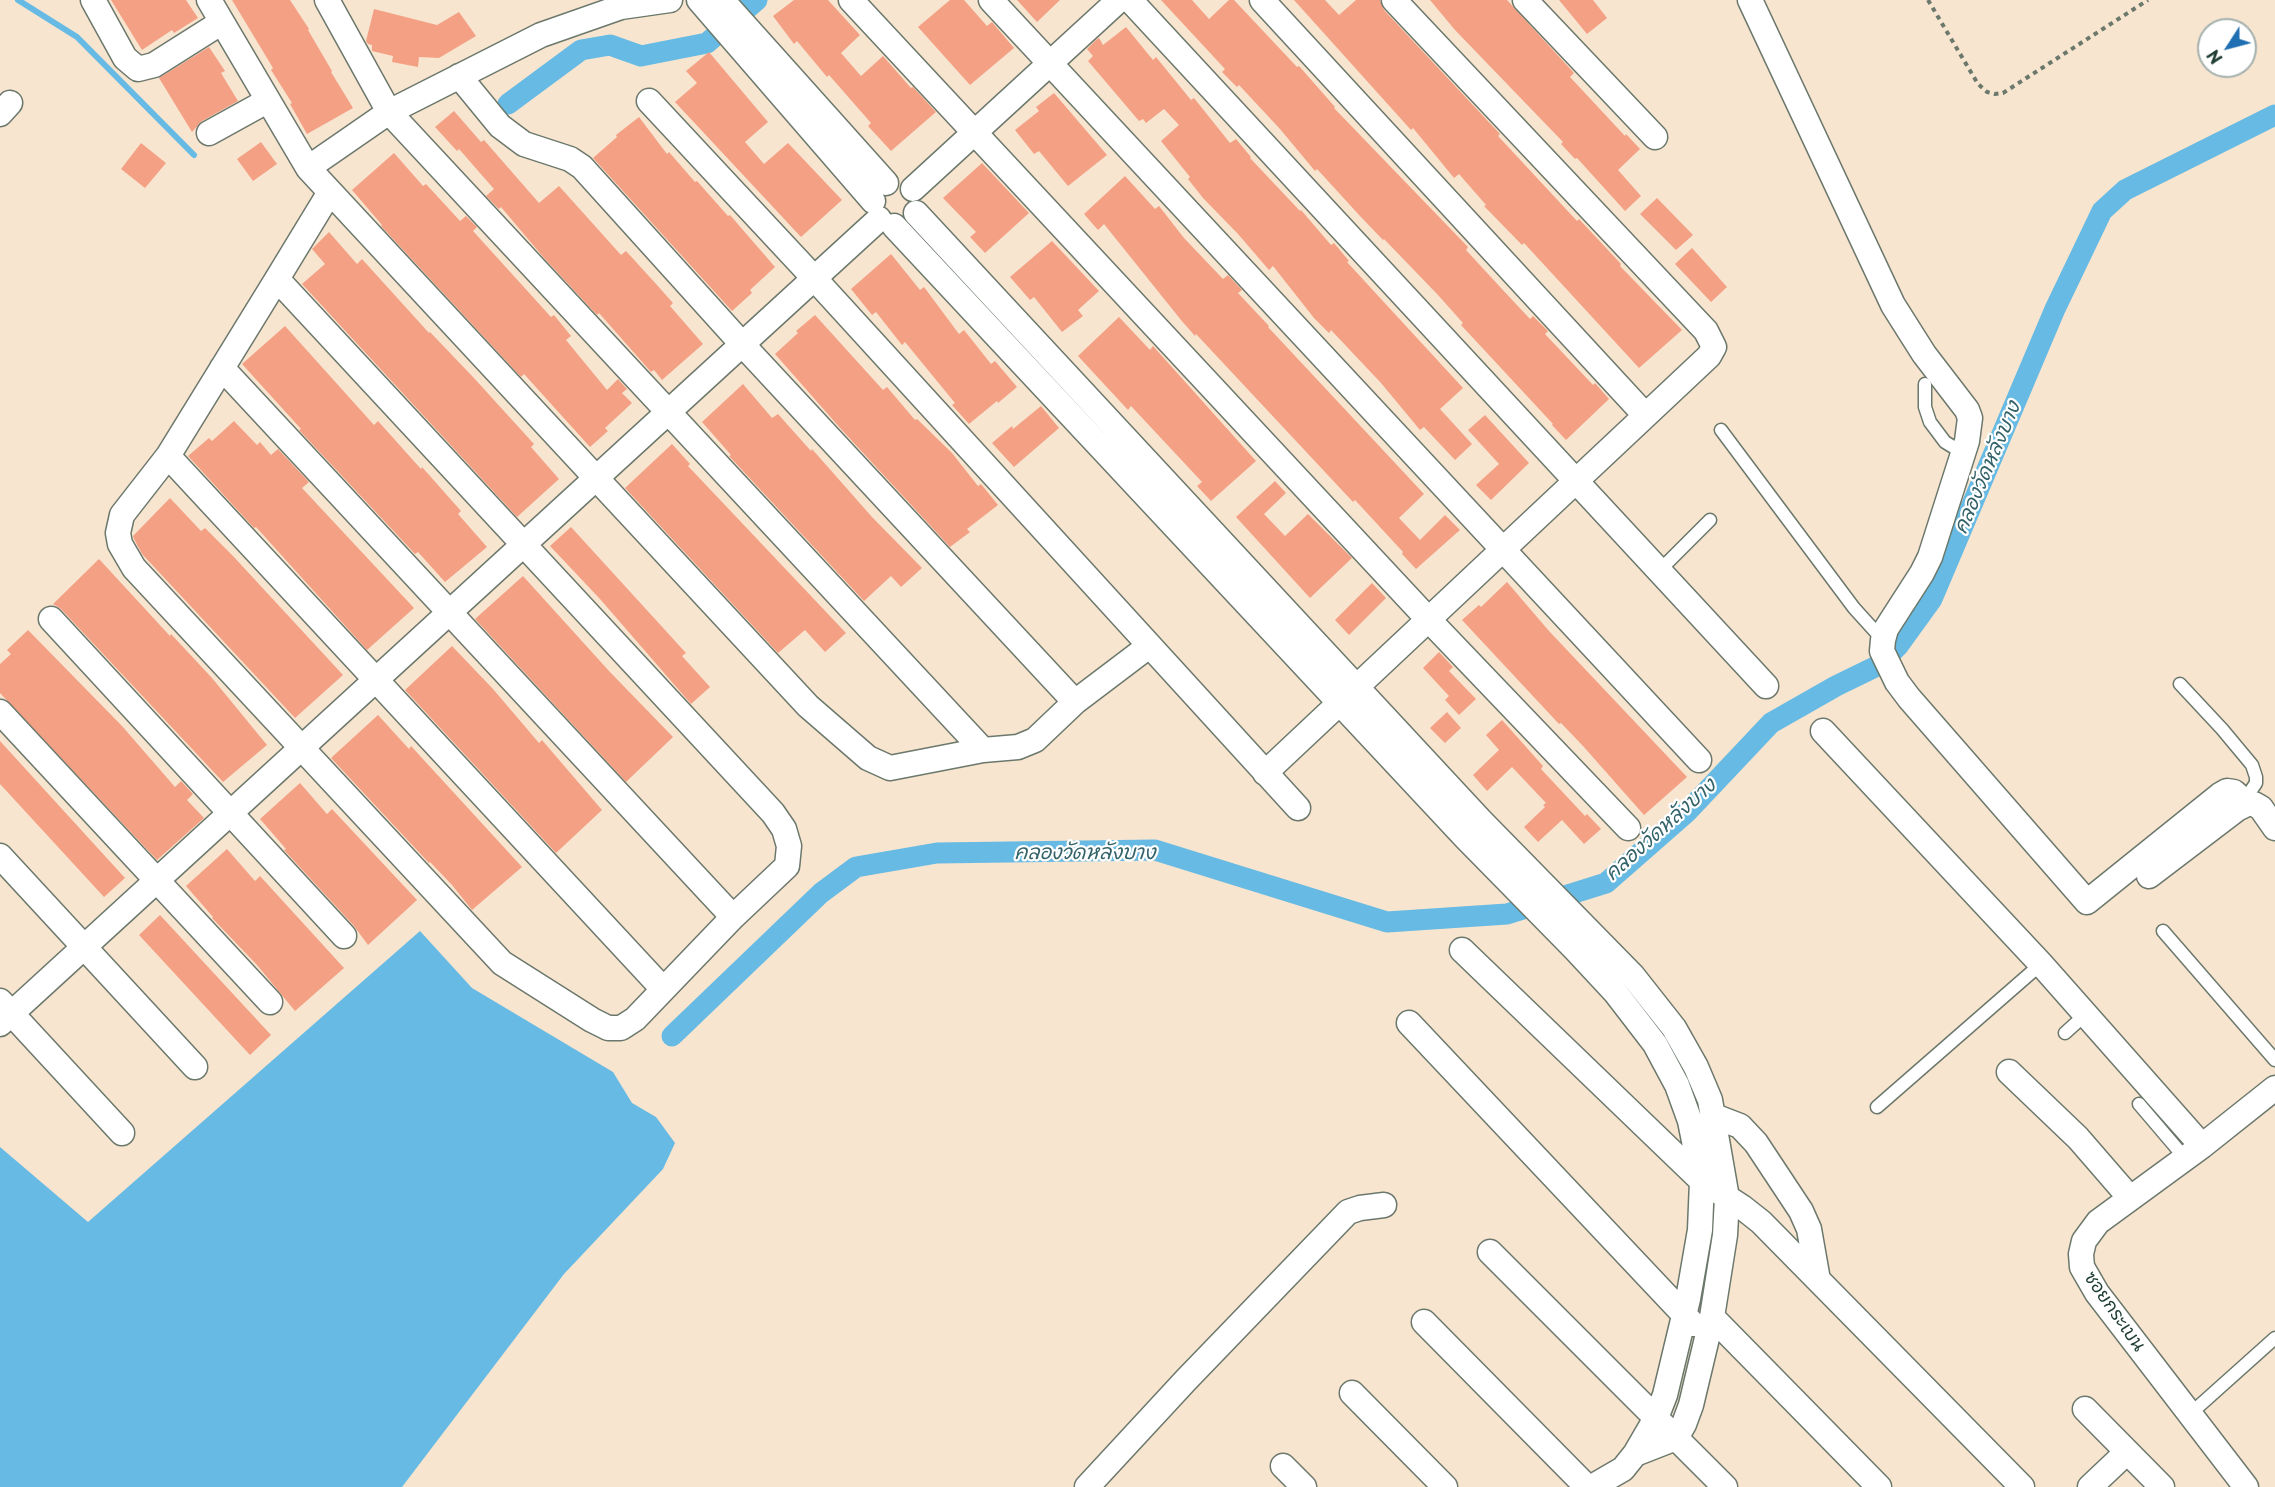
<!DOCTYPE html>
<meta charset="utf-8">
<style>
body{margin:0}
#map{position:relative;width:2275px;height:1487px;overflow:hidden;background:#f7e5d0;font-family:"Playpen Sans",sans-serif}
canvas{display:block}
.north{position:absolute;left:2197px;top:18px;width:60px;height:60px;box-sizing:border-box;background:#fff;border:2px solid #a5b1ae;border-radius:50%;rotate:234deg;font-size:16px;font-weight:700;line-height:24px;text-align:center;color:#1f3d34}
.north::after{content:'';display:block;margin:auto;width:21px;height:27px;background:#1f6fb2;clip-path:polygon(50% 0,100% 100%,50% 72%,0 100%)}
</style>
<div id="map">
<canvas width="2275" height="1487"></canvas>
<div class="north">N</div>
</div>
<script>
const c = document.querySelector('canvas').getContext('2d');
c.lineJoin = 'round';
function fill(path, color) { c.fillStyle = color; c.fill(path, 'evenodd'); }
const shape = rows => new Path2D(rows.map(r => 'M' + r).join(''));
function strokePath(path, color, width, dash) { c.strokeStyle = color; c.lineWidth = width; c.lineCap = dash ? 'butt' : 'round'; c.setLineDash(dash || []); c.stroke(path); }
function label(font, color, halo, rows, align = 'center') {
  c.font = font + ' "Playpen Sans","Playpen Sans Thai",sans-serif'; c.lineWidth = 4.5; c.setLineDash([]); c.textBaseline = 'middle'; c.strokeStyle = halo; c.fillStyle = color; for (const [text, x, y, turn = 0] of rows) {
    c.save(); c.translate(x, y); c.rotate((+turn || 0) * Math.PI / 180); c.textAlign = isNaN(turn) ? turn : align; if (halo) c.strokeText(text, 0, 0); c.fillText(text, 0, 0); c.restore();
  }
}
fill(shape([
 [420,931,472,988,613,1072,632,1103,656,1117,675,1143,663,1169,564,1274,402,1487,0,1487,0,1147,88,1222]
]), '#66bae3');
strokePath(shape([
 [18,0,77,37,194,155]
]), '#66bae3', 6);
strokePath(shape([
 [508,104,581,50,610,45,641,56,707,43,757,0],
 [672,1036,821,893,856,867,937,853,1155,850,1387,922,1507,914,1606,883,1687,812,1771,723,1836,686,1879,665,1898,646,1932,599,2055,309,2102,211,2125,190,2275,115]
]), '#66bae3', 21);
fill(shape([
 [111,0,186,0,198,18,174,33,172,30,142,50],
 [232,0,290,0,309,29,308,30,332,71,331,72,353,108,307,134,290,104,292,103,271,70,273,68],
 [794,0,828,0,860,35,841,53,861,76,883,56,911,88,913,87,936,112,891,151,868,126,871,123,829,75,827,77,797,41,794,44,773,16],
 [950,0,964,0,987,26,992,22,1014,48,970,85,918,27],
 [1017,0,1060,0,1037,22],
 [1161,0,1192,0,1209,19,1229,0,1234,0,1297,67,1299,66,1335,107,1334,108,1468,247,1466,250,1501,288,1530,319,1533,316,1548,331,1545,334,1593,385,1595,383,1609,399,1566,440,1552,425,1553,424,1461,325,1463,323,1438,295,1384,239,1383,240,1360,216,1317,169,1315,171,1280,129,1239,85,1237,87,1222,72,1225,69],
 [1294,0,1325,0,1339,15,1356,0,1380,0,1384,10,1500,134,1498,136,1577,221,1579,219,1621,264,1620,266,1682,330,1639,368,1524,243,1522,245,1484,206,1486,205,1459,174,1454,178,1413,128,1411,130],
 [1430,0,1507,0,1574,73,1570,77,1625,136,1626,134,1640,149,1618,170,1641,196,1625,211,1577,158,1575,159,1561,144,1563,142,1455,30],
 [1559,0,1593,0,1607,18,1587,34],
 [374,9,437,25,459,12,476,36,439,58,419,57,418,67,392,62,393,56,372,51,372,45,368,44,366,41],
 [1126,27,1153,60,1156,57,1191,100,1194,98,1230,143,1236,139,1251,157,1250,158,1300,211,1301,210,1331,245,1334,243,1349,261,1347,262,1463,388,1440,409,1472,444,1455,460,1424,427,1420,430,1381,383,1331,330,1329,333,1314,318,1273,266,1269,270,1238,234,1203,198,1188,179,1190,177,1161,141,1179,125,1164,109,1146,123,1143,119,1139,121,1088,61,1093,56,1087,49,1096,40,1099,38,1103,45],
 [209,47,225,71,221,73,238,101,202,121,192,132,159,78],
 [709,52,768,122,745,142,764,164,788,143,842,200,801,237,675,102,697,83,686,71],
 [1054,93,1107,155,1068,186,1039,151,1034,154,1015,130,1039,111,1036,107],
 [454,111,481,142,484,140,539,203,559,186,621,255,626,251,657,285,673,303,670,306,703,344,662,380,654,370,651,372,599,313,597,315,544,258,501,207,499,209,486,196,494,189,459,149,457,151,435,127],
 [639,117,667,154,669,152,695,182,697,181,728,216,730,215,775,267,750,290,752,293,732,311,593,158,617,137,616,135],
 [261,142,277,164,253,181,237,159],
 [141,143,166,163,145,188,121,169],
 [394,153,423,186,426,184,460,221,466,216,477,227,473,231,551,317,554,315,571,336,566,340,607,390,618,379,627,389,622,393,632,403,605,428,608,431,590,447,524,374,521,377,381,226,382,225,352,190],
 [982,163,1029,213,985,253,970,237,976,232,943,198],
 [1125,176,1155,209,1159,206,1184,238,1223,279,1228,275,1242,290,1238,293,1269,326,1268,327,1424,494,1399,518,1420,540,1445,515,1460,530,1416,569,1402,554,1403,552,1355,500,1353,502,1196,334,1195,336,1181,320,1104,224,1098,230,1084,214],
 [1657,198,1693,235,1676,250,1640,214],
 [329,232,357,264,362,259,429,333,430,332,473,377,534,444,531,447,559,479,517,517,302,284,325,264,312,249],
 [1052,241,1099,291,1078,310,1083,316,1062,332,1034,297,1030,300,1010,277],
 [1692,248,1727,287,1711,302,1675,264],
 [891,254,920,290,924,287,959,334,964,330,991,364,995,361,1017,387,998,403,997,401,969,424,952,405,955,403,905,342,902,345,876,312,872,315,851,289],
 [815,315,883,390,887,387,915,420,917,419,952,453,978,486,981,484,998,505,967,529,970,532,950,547,841,429,775,354,798,333,796,331],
 [1119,317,1150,350,1153,346,1256,461,1211,501,1197,486,1202,482,1131,406,1128,410,1078,356],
 [285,326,374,425,378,421,421,469,422,467,461,511,458,514,487,547,445,582,418,552,415,554,299,430,301,429,242,364],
 [743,384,772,418,778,414,811,451,812,449,872,517,922,568,901,587,891,576,864,601,729,456,731,455,702,422],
 [1041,406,1059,428,1014,467,992,443,1012,426,1013,429],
 [1485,415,1529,463,1491,500,1476,485,1499,464,1468,430],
 [234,421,257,445,260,442,271,455,278,449,309,482,302,488,414,608,367,650,256,527,254,528,188,456,209,438,212,441],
 [672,444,690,464,688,466,846,633,825,652,805,630,778,653,625,488],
 [1275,481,1286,493,1264,514,1285,536,1308,514,1352,558,1310,598,1236,517],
 [170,498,201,531,205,528,233,556,343,675,295,718,142,554,134,539,133,536],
 [571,527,686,653,682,656,710,687,691,704,600,599,550,546],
 [99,559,170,636,171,634,212,678,267,745,223,782,61,609,53,604],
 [523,576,609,671,673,737,626,782,475,619],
 [1507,582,1549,631,1687,777,1644,815,1583,746,1561,723,1559,724,1462,620,1479,605,1481,607],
 [1372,583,1386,598,1349,635,1335,620],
 [28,630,122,726,175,787,181,781,193,794,187,800,204,818,157,860,0,693,0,664,11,654,7,650],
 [452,646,493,689,539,743,542,740,602,810,556,853,405,690],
 [1439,652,1453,667,1449,671,1476,699,1459,715,1445,700,1449,696,1423,668],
 [1447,712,1461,728,1445,743,1430,728],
 [378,715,409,749,411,746,522,867,472,910,452,885,430,862,429,863,331,758],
 [1502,720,1543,766,1541,769,1585,816,1587,814,1601,829,1584,844,1562,820,1538,842,1524,827,1545,807,1543,805,1546,803,1512,767,1487,791,1473,775,1499,750,1486,735],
 [0,741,125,878,104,897,0,784],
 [300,783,327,814,332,809,417,900,368,945,354,926,284,850,286,849,260,819],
 [227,849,255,881,260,876,344,968,295,1011,257,965,212,918,213,917,186,886],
 [160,915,271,1035,250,1055,139,935]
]), '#f4a085');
const lane = shape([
 [1925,384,1925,407,1930,422,1945,442,1963,453],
 [1721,430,1854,608,1883,640],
 [1659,571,1710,520],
 [2180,684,2222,729,2252,765,2256,777,2256,783,2244,801],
 [2163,931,2275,1060],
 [2065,1033,2086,1014],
 [2139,1104,2185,1158],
 [1877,1107,2041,964],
 [2189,1415,2275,1338]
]);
const street = shape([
 [93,0,125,58,138,69,154,65,222,22],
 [209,0,308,168,808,706,868,758,890,768,983,750,1018,747,1035,740,1075,702,1149,646],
 [327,0,389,112,983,750],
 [699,0,873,201],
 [722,0,886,183],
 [851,0,1428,619,1628,828],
 [991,0,1699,760],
 [1130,0,1766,686],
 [1262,0,1645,415],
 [1525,0,1655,137],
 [1750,0,1893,305,1924,354,1967,410,1970,418,1967,441,1930,557,1922,573,1886,629,1883,640,1882,651,1897,682,1909,698,2087,902,2220,795,2227,791,2234,792,2247,804],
 [459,76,500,126,524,144,570,159,582,167,742,344,1075,702],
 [649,101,814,278,1298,808],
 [0,114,10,103],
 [209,133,267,101],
 [308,168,389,112,541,35,621,7,670,0],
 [913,189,1119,0],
 [916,213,1481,821,1633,976,1674,1028,1696,1067,1710,1100,1727,1198,1725,1235,1712,1317,1691,1405,1684,1424,1676,1438,1635,1454],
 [894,226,1465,837,1575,949,1615,992,1655,1044,1677,1085,1690,1121,1702,1181,1700,1230,1688,1299,1665,1395,1656,1418,1635,1454,1623,1469,1592,1487],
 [277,279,773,813,784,829,789,846,787,866,733,917,635,1019,621,1028,608,1028,592,1020,502,963,134,568,120,544,118,533,122,515,168,456,277,279,330,192],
 [222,368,733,917],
 [168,456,663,989],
 [51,619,344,936],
 [0,712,270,1002],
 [1823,731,2041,964,2202,1146],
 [1265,773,1709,356,1714,347,1706,331,1394,0],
 [0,856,195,1067],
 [2149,876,2237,809,2247,804,2254,804,2261,808,2275,828],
 [1462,950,1702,1181,1742,1207,1761,1222,2022,1487],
 [0,1001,122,1133],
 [1409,1023,1693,1324],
 [0,1024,879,219],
 [2009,1072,2078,1138,2130,1198],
 [1714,1116,1740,1126,1756,1143,1801,1211,1809,1229,1818,1280],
 [1490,1252,1725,1487],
 [1712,1317,1879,1487],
 [1424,1322,1587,1487],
 [1352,1393,1445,1487],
 [2085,1409,2162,1487],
 [1283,1466,1304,1487],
 [1087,1487,1186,1380,1348,1212,1360,1208,1384,1205],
 [2090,1487,2127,1452],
 [2246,1487,2097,1293,2082,1267,2081,1254,2084,1241,2098,1222,2202,1146,2275,1088]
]);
strokePath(lane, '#6b786b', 15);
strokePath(street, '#6b786b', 27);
strokePath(shape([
 [1928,0,1978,84,1987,92,1995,94,2003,93,2148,0]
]), '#6b786b', 4, [4.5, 4.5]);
strokePath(lane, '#fff', 12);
strokePath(street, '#fff', 24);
label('18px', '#1f3d34', '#fff', [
 ["ซอยกระเบน",2114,1312,55]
]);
label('italic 20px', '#346269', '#fff', [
 ["คลองวัดหลังบาง",1988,468,-67],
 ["คลองวัดหลังบาง",1661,830,-42],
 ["คลองวัดหลังบาง",1085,853]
]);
</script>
